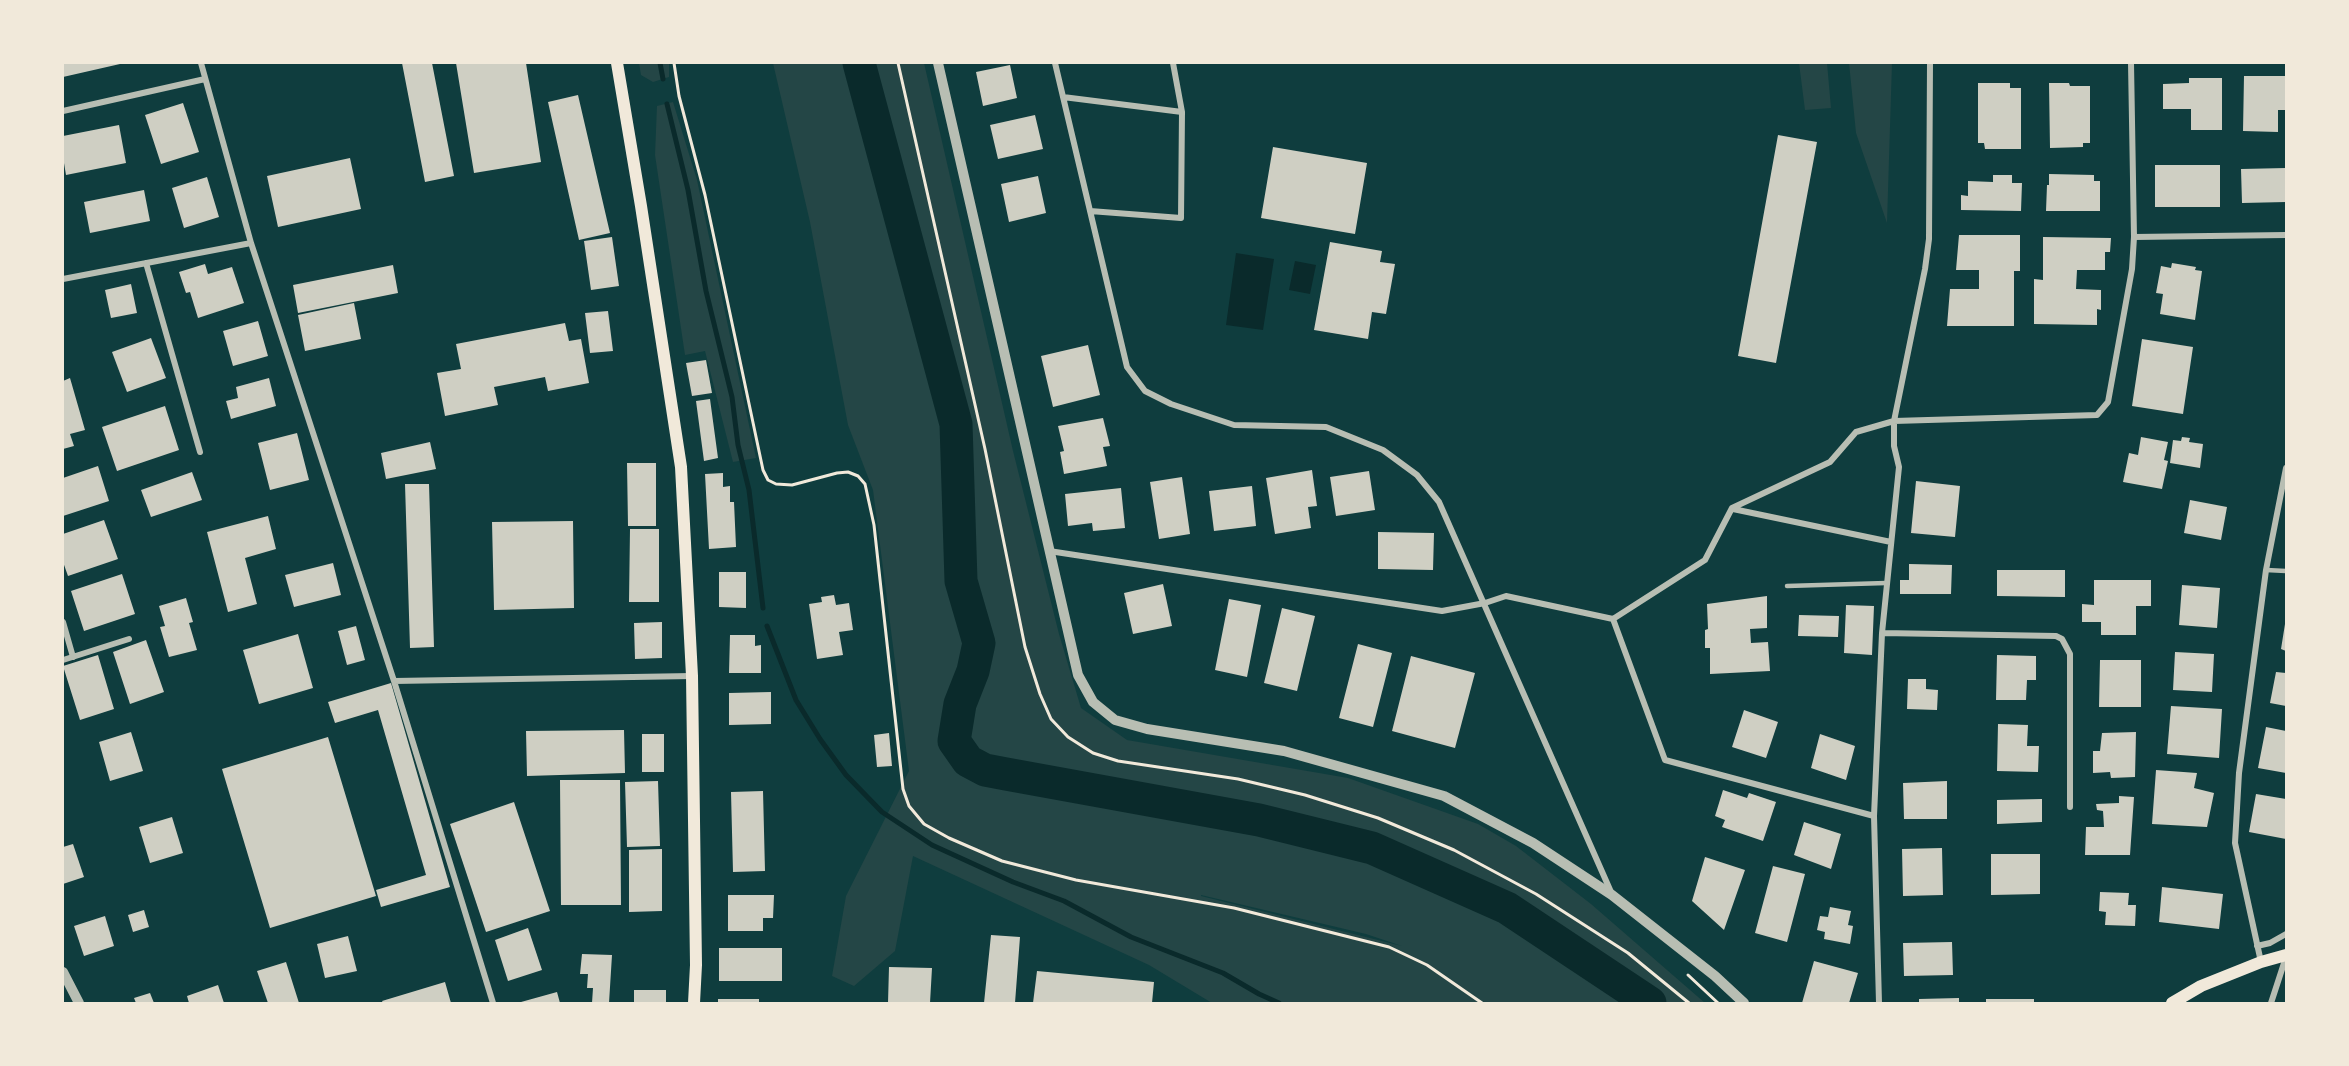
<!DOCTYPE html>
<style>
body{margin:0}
#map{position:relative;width:2349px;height:1066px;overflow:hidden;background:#0f3d3e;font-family:Rubik,sans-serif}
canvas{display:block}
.frame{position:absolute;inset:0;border:64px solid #f1e9da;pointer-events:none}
</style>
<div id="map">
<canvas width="2349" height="1066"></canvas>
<div class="frame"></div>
</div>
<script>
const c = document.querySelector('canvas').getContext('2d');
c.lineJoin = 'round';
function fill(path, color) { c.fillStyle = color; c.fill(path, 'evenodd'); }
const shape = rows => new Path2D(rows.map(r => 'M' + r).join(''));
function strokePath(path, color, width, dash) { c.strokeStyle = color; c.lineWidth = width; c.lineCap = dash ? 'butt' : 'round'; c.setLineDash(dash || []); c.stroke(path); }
fill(shape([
 [639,63,669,63,669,77,653,82,641,75],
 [773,63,924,63,1013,451,1059,634,1081,708,1127,740,1348,778,1478,824,1516,846,1591,904,1705,1003,1212,1003,1149,965,913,856,895,951,854,986,832,976,846,896,909,771,873,490,848,425,810,222],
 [1201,895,1366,934,1402,946,1201,896],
 [1799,63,1827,63,1831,108,1805,110],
 [1849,63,1892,63,1887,223,1856,133],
 [673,102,697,180,756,458,733,462,705,351,685,355,655,155,657,106]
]), '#244646');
fill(shape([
 [1236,253,1274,259,1263,330,1226,325],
 [1295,261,1316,265,1310,294,1289,290]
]), '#0a2a2b');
strokePath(shape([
 [660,63,663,79],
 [667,104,688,190,706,291,732,397,738,445,749,490,763,608],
 [767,626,796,700,820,739,846,775,882,812,932,845,1013,882,1064,901,1131,937,1223,973,1259,994,1279,1003]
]), '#0a2a2b', 5);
strokePath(shape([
 [859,63,956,424,961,581,979,643,973,671,960,704,954,741,968,761,985,770,1006,774,1259,820,1372,848,1507,908,1650,1003]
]), '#0a2a2b', 33);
fill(shape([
 [63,63,120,63,120,64,63,77],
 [402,63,432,63,454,176,425,182],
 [456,63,526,63,541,162,474,173],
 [1010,65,1017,98,983,106,976,72],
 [2244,76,2285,76,2285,110,2278,110,2278,132,2243,131],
 [2189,78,2222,78,2222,130,2191,130,2191,109,2163,109,2163,84,2189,83],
 [1978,83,2010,83,2010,88,2021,88,2021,149,1985,149,1984,143,1978,143],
 [2049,83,2069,83,2070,86,2090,86,2090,143,2083,143,2083,147,2050,148],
 [578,95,610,233,579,240,548,102],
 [183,103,199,152,161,164,145,115],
 [1035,115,1043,149,998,159,990,125],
 [119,125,126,163,66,175,63,157,63,136],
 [1778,135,1817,142,1776,363,1738,356],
 [1273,147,1367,163,1355,234,1261,218],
 [350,158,361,209,278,227,267,176],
 [2155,165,2220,165,2220,207,2155,207],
 [2286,168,2286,202,2242,203,2241,169],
 [2049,174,2094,175,2094,181,2100,181,2100,211,2046,211,2047,185,2049,185],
 [1993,175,2012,175,2012,183,2022,183,2021,211,1961,210,1961,195,1968,196,1968,181,1993,182],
 [1038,176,1046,213,1009,222,1001,184],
 [207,177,219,217,184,228,172,188],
 [144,190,150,221,90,233,84,202],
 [1959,235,2020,235,2020,271,2014,271,2014,326,1947,326,1950,289,1979,289,1979,270,1956,270],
 [612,237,619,286,591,290,584,241],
 [2043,237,2111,238,2110,252,2105,252,2105,270,2077,270,2076,289,2101,290,2101,310,2097,309,2097,325,2034,324,2034,279,2043,280],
 [1330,242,1382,251,1380,262,1395,264,1386,314,1372,312,1368,339,1314,330],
 [2172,263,2196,267,2195,270,2202,271,2195,320,2160,314,2163,294,2156,293,2161,266,2171,268],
 [205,264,208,274,232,267,244,303,198,318,190,292,186,293,179,272],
 [393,265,398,293,298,313,293,285],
 [131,284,137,313,111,318,105,290],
 [354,303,361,339,305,351,298,315],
 [608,311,613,351,590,353,585,313],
 [258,321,268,356,233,366,223,331],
 [565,323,569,341,581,339,589,383,548,391,545,377,494,387,498,405,445,416,437,373,461,369,456,344],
 [151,338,166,378,127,392,112,352],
 [2142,339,2193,347,2183,414,2132,406],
 [1088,345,1100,395,1053,407,1041,356],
 [706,360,712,393,692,396,686,363],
 [70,378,85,430,70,434,74,446,63,449,63,381],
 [269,378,276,406,231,419,226,401,238,398,236,387],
 [710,399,718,458,704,461,696,401],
 [165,406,179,450,117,471,102,427],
 [1103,418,1110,446,1103,447,1107,466,1064,474,1060,452,1064,451,1058,426],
 [297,433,309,480,270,490,258,443],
 [2141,437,2168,442,2164,460,2168,461,2162,489,2123,482,2129,453,2138,455],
 [2182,437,2190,438,2189,442,2203,444,2200,468,2170,463,2173,440,2181,441],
 [430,442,436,469,386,479,381,453],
 [627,463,656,463,656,526,628,526],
 [98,466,109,501,63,516,63,478],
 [1312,470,1317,506,1308,507,1311,528,1275,534,1266,478],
 [1369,471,1375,510,1336,516,1330,477],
 [192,472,202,500,151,517,141,490],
 [723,473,723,487,730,486,730,502,734,502,736,547,709,549,705,474],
 [1182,477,1190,534,1159,539,1150,482],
 [1916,481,1960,486,1955,537,1911,533],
 [405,484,429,484,434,647,410,648],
 [1252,486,1256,526,1214,531,1209,491],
 [1121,488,1125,528,1093,531,1092,523,1068,526,1065,494],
 [2190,500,2227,507,2221,540,2184,533],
 [268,516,276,549,245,558,257,604,228,612,207,532],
 [104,520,118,559,68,576,63,562,63,534],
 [573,521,574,608,494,610,492,522],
 [630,529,659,529,659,602,629,602],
 [1378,532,1434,533,1433,570,1378,569],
 [333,563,341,595,294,607,285,575],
 [1909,564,1952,565,1951,594,1900,594,1900,580,1909,580],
 [1997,570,2065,570,2065,597,1997,596],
 [719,572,746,572,746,608,719,607],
 [122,574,135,614,84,631,71,591],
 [2094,580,2151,580,2151,606,2136,606,2136,635,2101,635,2101,622,2082,622,2082,604,2094,605],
 [1163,584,1172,626,1133,634,1124,593],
 [2182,585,2220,588,2217,628,2179,625],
 [834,595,836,605,849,603,853,630,839,632,843,655,817,659,809,604,822,602,821,597],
 [1767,596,1767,628,1750,629,1751,643,1768,642,1770,671,1710,674,1710,648,1705,648,1705,630,1708,629,1707,604],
 [186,598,193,622,189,623,197,650,169,657,160,627,165,626,159,606],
 [1229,599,1261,605,1247,677,1215,670],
 [1846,605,1874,606,1872,655,1844,653],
 [1282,608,1315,616,1297,691,1264,683],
 [1799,615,1839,616,1838,637,1798,636],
 [662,622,662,658,635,659,634,623],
 [2285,624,2286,624,2286,651,2281,649],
 [356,626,365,660,347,665,338,631],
 [298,634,313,688,259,704,243,650],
 [730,635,755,635,755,646,761,645,761,673,729,673],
 [146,640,164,692,130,704,113,652],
 [1358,644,1392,653,1373,727,1339,718],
 [2175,652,2214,654,2212,692,2173,690],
 [98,655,114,709,80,720,63,666],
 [1997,655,2036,656,2036,680,2027,680,2026,700,1996,700],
 [1411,656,1475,673,1455,748,1392,731],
 [2100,660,2141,660,2141,707,2099,707],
 [2276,672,2286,673,2286,706,2270,703],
 [1908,679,1926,679,1926,689,1938,690,1937,710,1907,709],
 [391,683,450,887,381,907,376,890,426,875,378,710,335,723,328,702],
 [771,692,771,724,729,725,729,693],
 [2171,706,2222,709,2219,758,2167,754],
 [1744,710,1778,722,1766,758,1732,747],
 [1998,724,2028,725,2027,746,2039,746,2038,772,1997,771],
 [2266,727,2286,731,2286,773,2258,768],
 [624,730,625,773,527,776,526,731],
 [131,732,143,771,110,781,99,742],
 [2136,732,2135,777,2111,778,2110,772,2093,773,2093,751,2100,751,2102,733],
 [889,733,892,766,877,767,874,735],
 [642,734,664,734,664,772,642,772],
 [1820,734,1855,746,1846,780,1811,768],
 [328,737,376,896,270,928,222,769],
 [2156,770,2197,773,2194,788,2214,793,2207,827,2152,824],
 [560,780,620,780,621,905,561,905],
 [658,781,660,846,627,847,625,782],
 [1947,781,1947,819,1904,819,1903,783],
 [1723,790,1747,798,1749,793,1776,802,1763,841,1722,827,1725,820,1715,816],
 [763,791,765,871,733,872,731,792],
 [2256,794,2286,799,2286,839,2249,832],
 [2119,796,2134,797,2130,855,2085,855,2086,827,2104,827,2103,811,2097,810,2096,804,2119,803],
 [2042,799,2042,822,1997,824,1997,800],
 [514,802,550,911,486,932,450,824],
 [172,817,183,853,150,863,139,827],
 [1804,822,1841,834,1831,869,1794,855],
 [73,844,84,877,63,884,63,847],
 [1942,848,1943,895,1903,896,1902,849],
 [662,849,662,911,629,912,629,850],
 [1991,854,2040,854,2040,894,1991,895],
 [1705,857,1745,870,1724,930,1692,901],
 [1773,866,1805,874,1787,942,1755,933],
 [2162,887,2223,894,2219,929,2159,922],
 [2100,892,2129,893,2128,905,2136,905,2135,926,2105,925,2106,912,2099,911],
 [728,895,774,895,773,918,763,918,763,931,728,931],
 [1830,907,1851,911,1848,925,1853,926,1850,944,1824,939,1825,932,1817,930,1820,916,1828,917],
 [144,910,149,927,133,932,128,915],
 [105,916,114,946,84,956,74,926],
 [528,928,542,970,508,981,495,940],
 [991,935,1020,937,1015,1003,984,1003],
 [348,936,357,971,325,978,317,944],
 [1952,942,1953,975,1904,976,1903,943],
 [719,948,782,948,782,981,719,981],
 [582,954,612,955,609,1003,592,1003,593,988,587,988,588,974,580,974],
 [1814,961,1858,973,1849,1003,1802,1003],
 [286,962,299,1003,268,1003,257,971],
 [889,967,932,968,930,1003,888,1003],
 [1037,971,1154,982,1152,1003,1033,1003],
 [445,982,451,1003,383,1003,382,1001],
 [218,985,224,1003,189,1003,187,996],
 [634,990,666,990,666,1003,634,1003],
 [557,992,560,1003,522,1003,521,1002],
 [150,993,154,1003,136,1003,134,998],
 [1959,998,1959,1003,1919,1003,1919,999],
 [718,999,759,999,759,1003,718,1003],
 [1986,999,2034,999,2034,1003,1986,1003]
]), '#cfcfc3');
strokePath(shape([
 [674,63,679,96,705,195,763,470,768,480,776,484,792,485,837,473,848,472,858,476,865,484,874,525,903,789,909,806,924,824,949,838,1002,861,1076,880,1234,908,1389,947,1427,965,1482,1003],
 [898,63,985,449,1025,647,1040,694,1051,719,1068,737,1093,753,1118,761,1238,779,1305,795,1378,818,1454,850,1536,894,1628,953,1689,1003],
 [1688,975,1718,1003]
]), '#f1e9da', 3);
strokePath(shape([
 [2266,570,2286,571],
 [1787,586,1886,583]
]), '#b8beb3', 4.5);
strokePath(shape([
 [201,63,251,243,394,681,493,1003],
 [1055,63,1127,367,1145,391,1171,404,1234,425,1326,427,1383,450,1417,475,1439,502,1611,892],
 [2131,63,2134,237,2286,235],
 [1063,97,1182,112],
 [63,111,205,79],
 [1090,211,1181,218,1182,112,1173,63],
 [146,263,200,452],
 [63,279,251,243],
 [1733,509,1891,542],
 [1049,551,1442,611,1485,603,1506,596,1613,619,1705,560,1732,508,1830,462,1856,432,1894,421,2097,415,2108,402,2132,269,2134,237],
 [1613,619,1665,760,1874,816],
 [63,622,73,657],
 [1882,633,2056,636,2062,639,2070,654,2070,807],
 [63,660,129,639],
 [394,681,692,676],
 [2257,946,2270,943,2286,934],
 [2261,962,2235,843,2239,773,2266,570,2286,468],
 [1879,1003,1874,816,1882,633,1899,467,1894,446,1894,421,1925,269,1929,239,1930,63],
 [2271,1003,2286,957]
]), '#b8beb3', 6);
strokePath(shape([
 [938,63,1078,675,1093,702,1115,720,1147,729,1284,751,1444,796,1533,843,1612,895,1715,976,1744,1003],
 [63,972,79,1003]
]), '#b8beb3', 10);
strokePath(shape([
 [617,63,641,206,681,467,692,676,696,965,694,1003],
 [2172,1003,2201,986,2261,962,2286,955]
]), '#f1e9da', 12);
</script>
